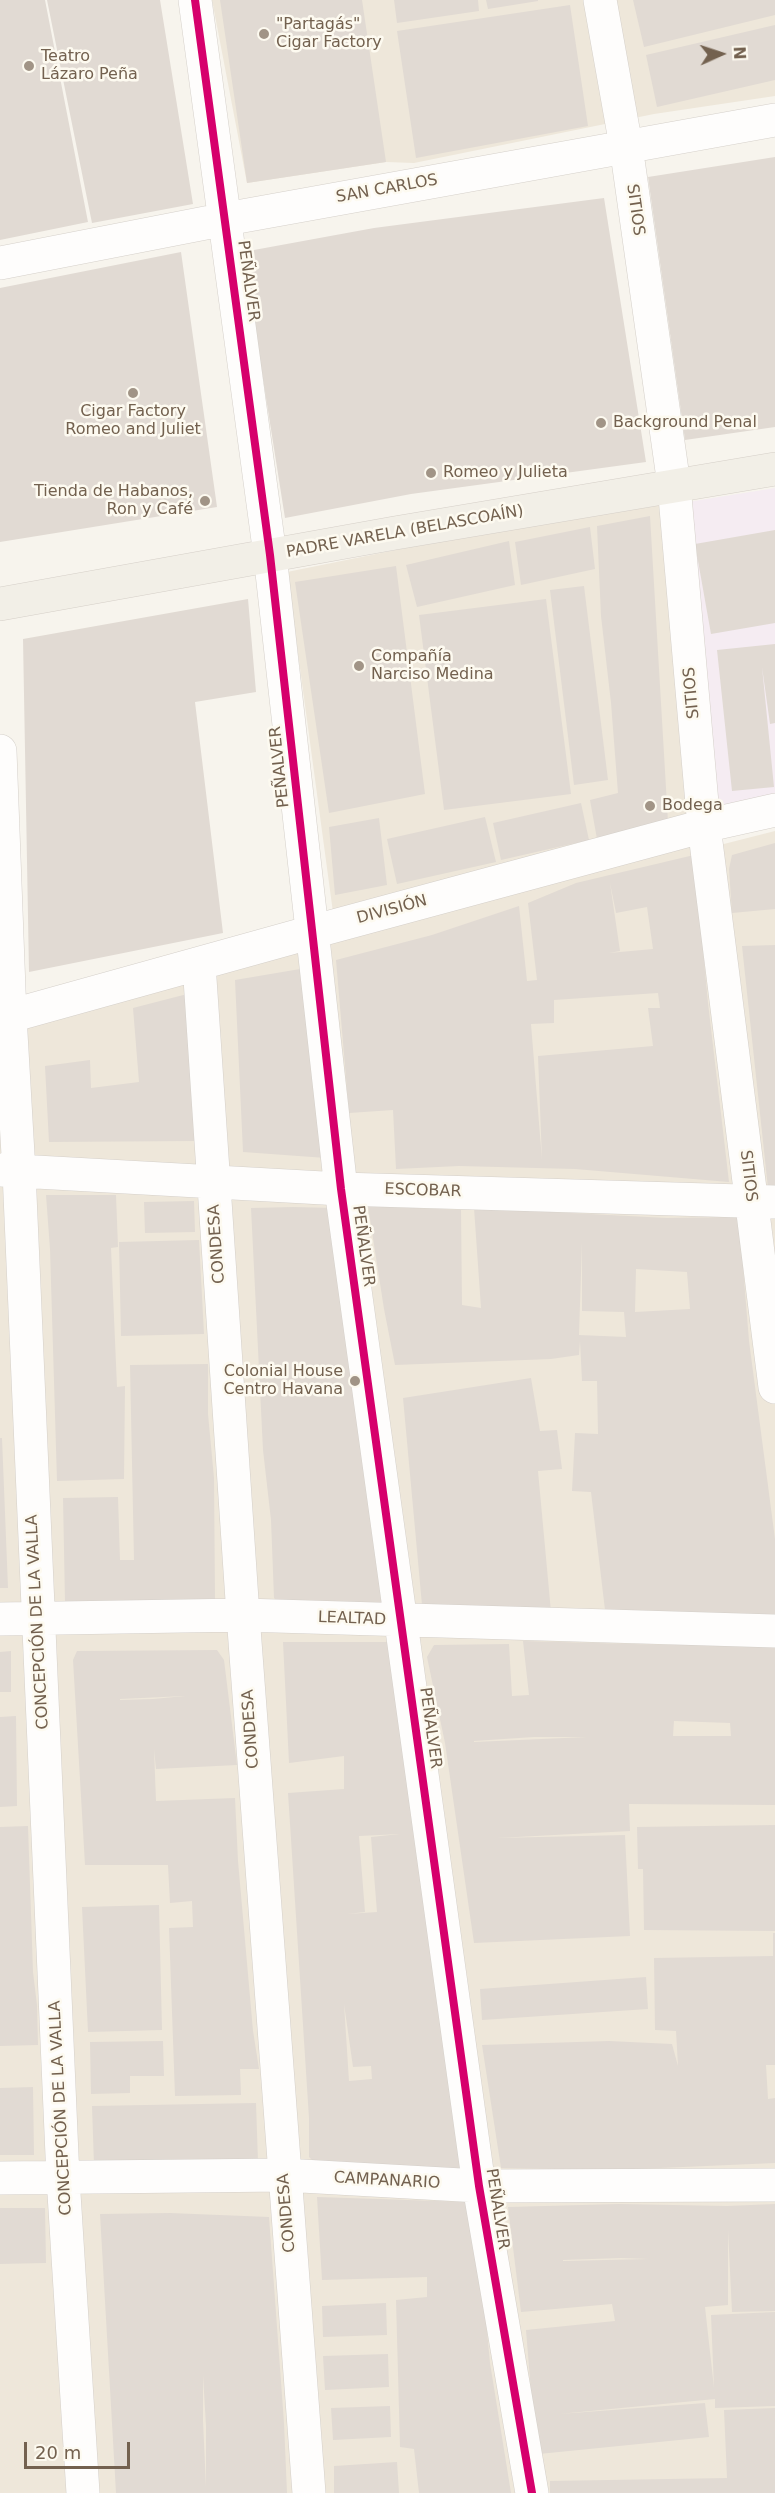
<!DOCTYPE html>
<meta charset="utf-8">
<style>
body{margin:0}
#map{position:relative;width:775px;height:2493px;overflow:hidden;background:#f7f4ed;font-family:"DejaVu Sans",sans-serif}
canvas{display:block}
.north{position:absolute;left:691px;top:24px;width:60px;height:60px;-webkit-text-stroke:4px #fdfaf0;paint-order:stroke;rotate:87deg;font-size:16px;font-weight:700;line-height:24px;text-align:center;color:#73614f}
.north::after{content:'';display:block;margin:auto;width:21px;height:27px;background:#73614f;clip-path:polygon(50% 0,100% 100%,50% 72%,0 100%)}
.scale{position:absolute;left:24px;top:2442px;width:106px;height:27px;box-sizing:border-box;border:3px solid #73614f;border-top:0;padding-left:8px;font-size:18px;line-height:21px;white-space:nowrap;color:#73614f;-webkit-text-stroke:4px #fdfaf0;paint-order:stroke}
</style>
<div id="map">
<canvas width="775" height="2493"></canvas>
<div class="north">N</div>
<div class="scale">20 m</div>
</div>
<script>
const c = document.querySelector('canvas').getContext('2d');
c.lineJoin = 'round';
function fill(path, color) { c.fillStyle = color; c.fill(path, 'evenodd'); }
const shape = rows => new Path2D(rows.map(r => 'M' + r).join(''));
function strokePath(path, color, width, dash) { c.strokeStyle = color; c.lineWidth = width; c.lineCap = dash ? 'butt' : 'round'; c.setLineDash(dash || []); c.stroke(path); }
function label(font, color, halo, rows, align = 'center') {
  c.font = font + ' "DejaVu Sans",sans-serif'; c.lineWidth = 5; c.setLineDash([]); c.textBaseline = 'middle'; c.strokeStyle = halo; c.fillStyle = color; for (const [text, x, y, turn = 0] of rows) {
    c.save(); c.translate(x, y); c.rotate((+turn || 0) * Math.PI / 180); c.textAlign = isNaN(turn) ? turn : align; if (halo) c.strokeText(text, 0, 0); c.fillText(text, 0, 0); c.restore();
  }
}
fill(shape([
 [212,0,775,0,775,96,654,114,414,163,386,162,247,183],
 [668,495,712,847,775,831,775,2493,0,2493,0,1018,337,942,287,572]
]), '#eee7da');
fill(shape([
 [775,488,775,795,718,809,688,502]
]), '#f5ecf2');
fill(shape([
 [0,0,45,0,88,222,0,240],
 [47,0,160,0,193,204,92,223],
 [220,0,362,0,386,162,247,183],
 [394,0,478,0,479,11,397,23],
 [486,0,538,0,538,1,488,9],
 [633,0,775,0,775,15,644,47],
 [570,5,588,126,416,158,397,31],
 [775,25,775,80,657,107,646,55],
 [775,157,775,427,685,440,648,177],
 [604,198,646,462,411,494,285,518,243,252,374,228],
 [181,252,217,507,0,542,0,288],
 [650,516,668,822,597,839,590,800,618,793,611,703,601,616,597,526],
 [590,527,595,569,521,585,515,542],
 [775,530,775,623,711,634,695,544],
 [509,541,515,585,417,607,406,565],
 [396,566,425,794,329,813,295,582],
 [584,586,608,780,574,785,550,590],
 [248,599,256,692,195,702,223,933,29,972,23,639],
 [546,599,571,794,444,810,419,615],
 [775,644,775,723,770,724,762,667,774,787,732,791,717,650],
 [581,803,589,840,501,860,493,823],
 [485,817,496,862,397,884,387,839],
 [379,818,387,885,335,895,329,827],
 [775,843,775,909,732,913,729,869,732,855],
 [694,855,708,1003,729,1182,575,1169,459,1166,396,1169,393,1110,349,1113,336,960,432,935,519,906,527,981,537,980,528,903,576,883],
 [610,883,616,913,647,907,653,949,609,953,620,951],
 [658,993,660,1008,648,1008,653,1046,538,1056,542,1160,531,1024,554,1023,554,1000],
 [775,945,775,1188,768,1188,742,946],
 [306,968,326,1158,243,1152,235,980],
 [191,993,195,1141,49,1142,45,1066,90,1060,91,1088,139,1082,133,1008],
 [46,1195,116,1195,118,1247,111,1248,117,1387,125,1386,124,1479,57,1481,50,1249],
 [194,1201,195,1232,145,1233,144,1202],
 [368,1206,461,1210,462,1305,481,1308,474,1208,667,1218,739,1217,749,1341,775,1539,775,1616,605,1610,591,1492,572,1491,575,1433,598,1434,597,1381,582,1381,580,1341,579,1355,551,1359,395,1365,384,1309],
 [582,1242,582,1311,624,1312,626,1337,579,1335],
 [636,1269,687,1272,690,1309,635,1312],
 [293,1207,334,1208,384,1609,285,1608,274,1598,271,1520,263,1450,251,1208],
 [199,1240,204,1334,121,1336,119,1242],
 [208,1364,208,1414,214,1478,215,1599,65,1602,63,1498,118,1497,120,1560,134,1560,130,1365],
 [531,1378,540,1431,557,1430,562,1469,538,1471,551,1612,422,1605,403,1398],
 [0,1438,2,1438,8,1588,0,1588],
 [523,1641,670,1645,775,1645,775,1805,629,1804,630,1831,497,1838,625,1835,630,1936,474,1943,445,1743,427,1657,434,1645,509,1644,512,1696,529,1695],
 [674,1721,730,1723,731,1736,673,1736],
 [534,1737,587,1737,474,1742,474,1741],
 [283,1642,393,1642,430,1949,460,2168,455,2170,317,2165,309,2157,309,2118,288,1793,344,1789,344,1756,289,1763],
 [400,1834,371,1837,377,1912,347,1914,365,1912,359,1836],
 [344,2004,353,2067,371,2066,372,2079,349,2081],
 [217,1650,224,1660,237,1765,156,1769,154,1749,156,1801,235,1798,238,1861,253,2031,259,2069,240,2069,241,2095,175,2096,169,1928,193,1927,192,1901,170,1903,168,1865,85,1865,73,1660,77,1651],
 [185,1696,153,1699,120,1700,120,1699],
 [11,1651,11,1692,0,1692,0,1652],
 [16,1716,17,1806,0,1807,0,1717],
 [775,1825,775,1931,644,1930,643,1869,638,1869,637,1827],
 [28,1826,33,1972,37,2005,38,2045,0,2046,0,1827],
 [159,1905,162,2030,88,2032,82,1907],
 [773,1933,775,1933,775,2065,766,2065,768,2099,775,2098,775,2163,614,2170,501,2168,482,2045,609,2041,672,2044,678,2066,676,2031,655,2030,654,1958,773,1956],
 [646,1977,648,2009,482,2020,480,1989],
 [163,2041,164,2076,130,2076,130,2093,91,2094,90,2042],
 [33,2087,34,2155,0,2155,0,2088],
 [256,2103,258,2162,94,2165,92,2106],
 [317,2197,469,2202,482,2278,490,2363,511,2493,419,2493,414,2449,400,2447,396,2300,427,2297,427,2277,322,2280],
 [619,2204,727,2206,775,2204,775,2311,732,2312,728,2230,728,2305,705,2307,714,2388,711,2315,775,2312,775,2406,715,2408,715,2399,559,2414,705,2403,709,2437,539,2454,533,2416,526,2330,615,2321,612,2304,521,2312,508,2207],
 [621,2258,649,2259,563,2261,563,2260],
 [0,2208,45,2208,46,2263,0,2264],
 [170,2213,269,2217,284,2423,287,2493,116,2493,100,2214],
 [203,2375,206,2426,206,2487,203,2421],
 [386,2303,387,2335,323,2337,322,2306],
 [388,2354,389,2387,325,2390,323,2356],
 [390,2406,391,2437,333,2440,331,2408],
 [775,2408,775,2493,550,2493,550,2481,727,2478,724,2410],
 [397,2462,399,2493,334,2493,334,2466]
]), '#e1dad3');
const minor = shape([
 [195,0,270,555,341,1189,479,2186,532,2493],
 [600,0,626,146,674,485,704,826,775,1387],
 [0,263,226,219,775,120],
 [0,751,10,1016,19,1172,63,2178,83,2493],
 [199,964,243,1615,309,2493],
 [10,1016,312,932,704,826,775,810],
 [0,1170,341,1189,775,1202],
 [0,1619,243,1615,775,1631],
 [0,2178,284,2175,479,2186,775,2185]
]);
const major = shape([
 [0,604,395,533,775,469]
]);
strokePath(minor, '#d5d0ca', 34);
strokePath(major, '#d5cfc8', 34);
strokePath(minor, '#fefdfc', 33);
strokePath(major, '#f2efe7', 33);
strokePath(shape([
 [195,0,270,555,341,1189,479,2186,532,2493]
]), '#d6006c', 8);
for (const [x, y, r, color] of [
 [264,34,6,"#a19486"],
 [29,66,6,"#a19486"],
 [133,393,6,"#a19486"],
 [601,423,6,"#a19486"],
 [431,473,6,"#a19486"],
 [205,501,6,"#a19486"],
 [359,666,6,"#a19486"],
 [650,806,6,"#a19486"],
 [355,1381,6,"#a19486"]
]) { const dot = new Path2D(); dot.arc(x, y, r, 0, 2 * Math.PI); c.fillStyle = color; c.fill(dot); strokePath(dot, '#fdfaf0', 2); }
label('16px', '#73614f', '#fdfaf0', [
 ["\"Partagás\"",276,25],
 ["Cigar Factory",276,43],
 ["Teatro",41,57],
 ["Lázaro Peña",41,75],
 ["Cigar Factory",133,412,"center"],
 ["Romeo and Juliet",133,430,"center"],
 ["Background Penal",613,423],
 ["Romeo y Julieta",443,473],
 ["Tienda de Habanos,",193,492,"right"],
 ["Ron y Café",193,510,"right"],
 ["Compañía",371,657],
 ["Narciso Medina",371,675],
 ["Bodega",662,806],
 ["Colonial House",343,1372,"right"],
 ["Centro Havana",343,1390,"right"]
], 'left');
label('16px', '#73614f', '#fdfaf0', [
 ["SAN CARLOS",387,189,-10],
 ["SITIOS",635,210,82],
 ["PEÑALVER",248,281,82],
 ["PADRE VARELA (BELASCOAÍN)",405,532,-10],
 ["SITIOS",692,693,-95],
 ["PEÑALVER",280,767,-96],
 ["DIVISIÓN",392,910,-15],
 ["SITIOS",748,1176,83],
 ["ESCOBAR",423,1191,2],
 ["CONDESA",217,1244,-94],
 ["PEÑALVER",363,1246,82],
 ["LEALTAD",352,1619,2],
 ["CONCEPCIÓN DE LA VALLA",38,1622,-93],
 ["PEÑALVER",430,1728,82],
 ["CONDESA",251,1729,-94],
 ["CONCEPCIÓN DE LA VALLA",61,2108,-93],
 ["CAMPANARIO",387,2181,3],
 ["PEÑALVER",497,2209,81],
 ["CONDESA",287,2213,-95]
]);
</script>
